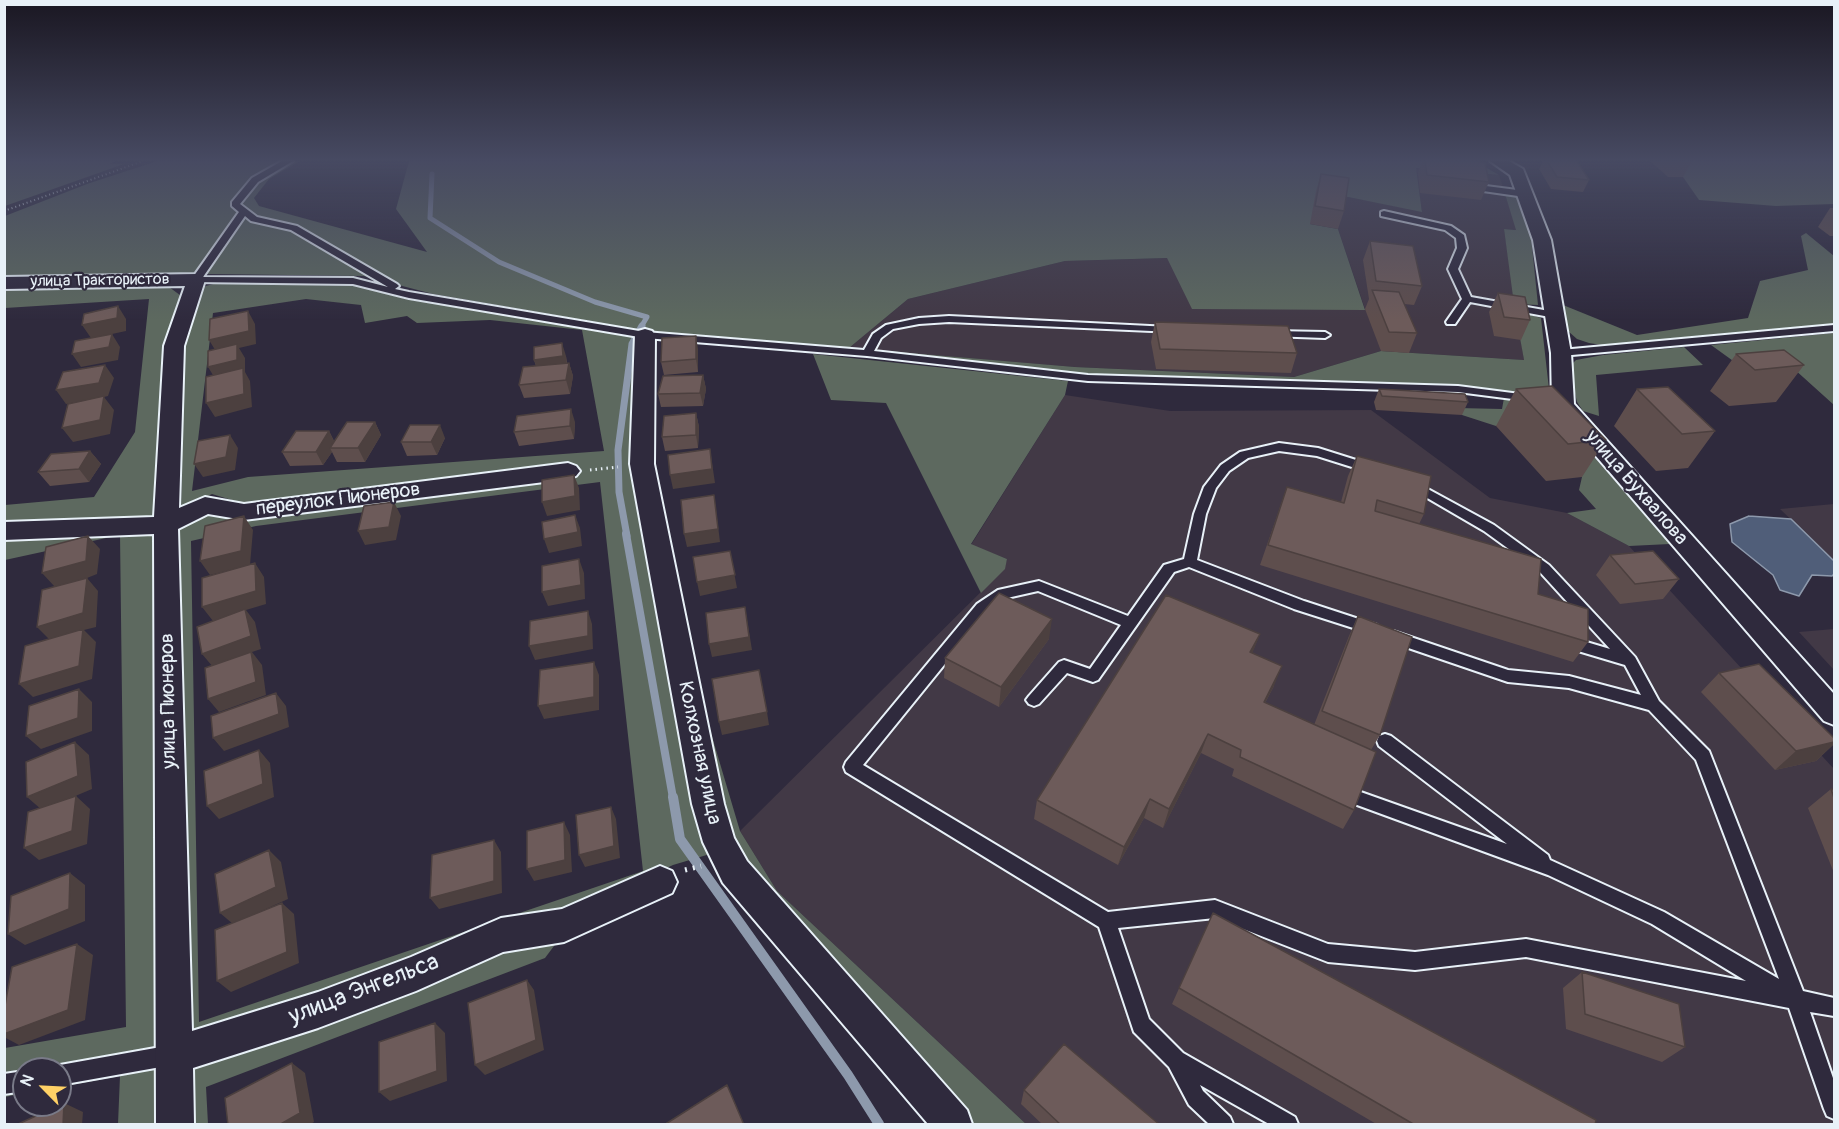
<!DOCTYPE html>
<meta charset="utf-8">
<style>
body{margin:0}
#map{position:relative;width:1839px;height:1129px;overflow:hidden;background:#2f2a3d;font-family:Pangolin,sans-serif}
canvas{display:block}
.frame{position:absolute;inset:0;border:6px solid #e8f1f8;pointer-events:none}
.north{position:absolute;left:12px;top:1057px;width:60px;height:60px;box-sizing:border-box;background:#2f2a3d;border:2px solid #797a88;border-radius:50%;rotate:294deg;font-size:16px;font-weight:700;line-height:24px;text-align:center;color:#e8f1f8}
.north::after{content:'';display:block;margin:auto;width:21px;height:27px;background:#ffd166;clip-path:polygon(50% 0,100% 100%,50% 72%,0 100%)}
</style>
<div id="map">
<canvas width="1839" height="1129"></canvas>
<div class="frame"></div>
<div class="north">N</div>
</div>
<script>
const c = document.querySelector('canvas').getContext('2d');
c.lineJoin = 'round';
function fill(path, color) { c.fillStyle = color; c.fill(path, 'evenodd'); }
const shape = rows => new Path2D(rows.map(r => 'M' + r).join(''));
function strokePath(path, color, width, dash) { c.strokeStyle = color; c.lineWidth = width; c.lineCap = dash ? 'butt' : 'round'; c.setLineDash(dash || []); c.stroke(path); }
function label(font, color, halo, rows, align = 'center') {
  c.font = font + ' Pangolin,sans-serif'; c.lineWidth = 4.5; c.setLineDash([]); c.textBaseline = 'middle'; c.strokeStyle = halo; c.fillStyle = color; for (const [text, x, y, turn = 0] of rows) {
    c.save(); c.translate(x, y); c.rotate((+turn || 0) * Math.PI / 180); c.textAlign = isNaN(turn) ? turn : align; if (halo) c.strokeText(text, 0, 0); c.fillText(text, 0, 0); c.restore();
  }
}
fill(shape([
 [1415,168,1499,175,1517,230,1504,229,1524,360,1381,351,1294,377,1075,367,849,348,908,299,1065,261,1167,258,1365,309,1338,229,1310,224,1316,191,1422,211],
 [1065,395,1170,411,1371,410,1490,498,1567,513,1629,546,1834,769,1834,1124,1026,1124,777,891,740,831,1004,569,1007,559,971,545],
 [1834,504,1834,561,1780,509],
 [1834,629,1834,670,1799,632]
]), '#423946');
fill(shape([
 [5,161,115,161,110,164,124,164,5,206],
 [157,161,300,161,269,179,254,198,259,206,427,252,396,209,409,161,1475,161,1499,175,1416,168,1422,212,1343,196,1310,224,1338,229,1365,310,1192,309,1167,258,1065,261,908,299,849,348,646,331,433,294,364,276,211,274,5,277,5,216,87,184],
 [1665,161,1834,161,1834,204,1776,206,1699,200,1683,177],
 [1505,194,1516,197,1531,237,1538,305,1514,304,1504,229,1516,230],
 [1806,233,1834,256,1834,325,1608,346,1589,343,1577,339,1568,331,1563,305,1637,335,1748,318,1760,281,1808,270,1801,236],
 [217,283,350,284,406,299,640,337,631,475,710,854,673,865,564,916,415,968,186,1035,177,526,200,515,238,519,248,505,212,494,181,509,184,341,202,287],
 [306,299,361,305,365,323,407,316,417,323,490,320,582,330,604,451,248,477,192,491,213,313],
 [600,482,643,871,199,1022,191,541,256,526],
 [169,287,184,298,159,520,5,526,5,505,94,497,135,432,149,299,5,308,4,288],
 [1515,310,1541,318,1549,389,1527,394,1455,386,1089,374,875,350,1075,367,1294,377,1381,351,1524,360],
 [1834,333,1834,405,1783,359,1736,363,1711,345],
 [1684,347,1703,365,1596,375,1599,416,1583,411,1577,402,1569,367,1576,360,1603,355],
 [813,354,1068,381,1065,395,971,544,1007,559,1005,569,981,593,886,403,831,400],
 [1504,398,1528,402,1555,412,1670,544,1629,546,1567,513,1596,509,1579,490,1582,477,1532,422,1496,426,1462,415,1458,408,1502,409],
 [156,529,161,1124,118,1124,120,1076,60,1087,60,1069,24,1069,24,1093,5,1097,5,1048,126,1027,120,535,5,560,4,536],
 [692,669,740,831,777,891,1026,1124,964,1124,741,866,726,836],
 [563,934,545,958,206,1087,208,1124,188,1124,187,1077,200,1055,500,943]
]), '#5d695f');
const water = shape([
 [1749,516,1791,519,1834,561,1834,574,1832,576,1812,575,1799,596,1780,590,1773,575,1732,542,1730,524,1749,516]
]);
fill(water, '#505e79');
strokePath(water, '#8d99ac', 1.5);
strokePath(shape([
 [432,174,430,218,499,262,595,302,647,317,641,327]
]), '#8d99ac', 5);
strokePath(shape([
 [627,536,619,492,618,450,632,344,642,326]
]), '#8d99ac', 7);
strokePath(shape([
 [626,534,673,798]
]), '#8d99ac', 8);
strokePath(shape([
 [673,797,680,839,848,1075,879,1124]
]), '#8d99ac', 10);
const lane = shape([
 [282,161,293,161,258,182,240,204,257,217,297,226,397,284,399,286,395,289,409,292,645,332,864,350,873,334,886,325,919,318,949,316,1170,327,1174,328,1174,332,949,322,919,324,893,329,881,338,874,351,1088,375,1458,386,1528,395,1534,398,1528,401,1458,392,1088,381,867,356,645,338,409,298,353,284,193,282,191,280,239,212,232,206,232,202,252,178,282,161],
 [245,216,251,221,291,230,388,287,353,278,203,277,245,216],
 [1486,186,1525,191,1529,194,1525,197,1483,191,1483,187,1486,186],
 [1384,211,1451,226,1464,235,1467,248,1458,269,1471,297,1555,312,1560,315,1555,318,1470,302,1455,324,1447,324,1446,322,1462,299,1448,269,1457,248,1456,238,1445,230,1381,216,1381,212,1384,211],
 [1834,325,1834,331,1561,356,1556,353,1561,350,1834,325],
 [1273,331,1325,332,1330,335,1325,338,1269,336,1268,334,1273,331],
 [1279,443,1318,448,1375,466,1377,469,1371,473,1317,456,1279,451,1248,458,1229,471,1216,488,1206,514,1197,560,1304,601,1377,625,1379,629,1377,633,1372,634,1294,609,1189,567,1174,572,1098,680,1093,682,1067,673,1039,704,1034,706,1029,704,1026,700,1029,696,1059,662,1064,660,1090,669,1121,625,1038,591,1007,598,987,612,863,765,1108,912,1215,900,1328,944,1415,952,1526,939,1746,981,1652,924,1548,875,1349,802,1347,797,1349,792,1355,790,1507,844,1379,746,1377,741,1379,736,1385,734,1391,736,1548,855,1550,860,1664,912,1779,979,1696,760,1649,710,1569,688,1508,682,1388,641,1386,637,1388,633,1393,631,1508,670,1569,676,1641,695,1625,665,1568,648,1566,644,1568,640,1573,638,1610,649,1539,571,1484,531,1405,485,1407,482,1415,482,1494,525,1549,565,1635,657,1659,701,1709,751,1803,991,1834,998,1834,1016,1810,1012,1834,1081,1834,1119,1827,1116,1824,1109,1789,1008,1526,957,1415,970,1328,962,1215,918,1118,928,1149,1019,1183,1053,1295,1117,1298,1124,1269,1124,1200,1085,1203,1091,1230,1117,1233,1124,1209,1124,1189,1105,1169,1067,1134,1032,1099,927,846,772,844,767,846,762,977,604,998,590,1039,581,1128,616,1164,565,1184,559,1194,514,1204,487,1221,465,1240,452,1279,443],
 [172,1045,179,1048,182,1055,179,1062,172,1065,60,1085,60,1069,52,1069,60,1065,172,1045],
 [24,1071,24,1091,4,1094,4,1074,24,1071]
]);
const street = shape([
 [1490,161,1509,161,1523,169,1551,240,1571,353,1574,404,1834,694,1834,725,1824,721,1552,405,1551,353,1533,240,1510,175,1490,161],
 [196,274,203,276,205,280,184,346,179,508,205,497,244,504,568,463,576,466,580,471,576,476,568,479,244,520,208,514,178,529,192,1031,318,992,411,957,501,918,562,909,660,866,672,871,677,882,672,893,564,942,503,952,416,991,318,1028,193,1068,194,1124,156,1124,154,534,4,540,4,522,154,517,164,346,185,286,4,289,4,277,196,274],
 [645,329,652,331,655,335,654,464,724,804,734,838,747,861,967,1110,972,1124,928,1124,723,883,703,842,692,804,630,464,635,335,638,331,645,329]
]);
strokePath(lane, '#e8f1f8', 4);
strokePath(street, '#e8f1f8', 4);
strokePath(shape([
 [4,211,143,161]
]), '#e8f1f8', 2, [1, 3]);
strokePath(shape([
 [590,470,618,467]
]), '#e8f1f8', 3, [1.5, 4]);
strokePath(shape([
 [685,870,701,866]
]), '#e8f1f8', 5, [2, 6]);
fill(lane, '#2f2a3d');
fill(street, '#2f2a3d');
fill(shape([
 [1422,161,1475,161,1489,182,1481,200,1420,193,1418,173],
 [1543,161,1577,161,1589,180,1583,192,1551,189,1539,169],
 [1650,161,1692,161,1683,177,1668,177],
 [1321,174,1344,211,1338,229,1310,224,1316,191],
 [1830,208,1834,208,1834,236,1830,236,1818,227],
 [1370,241,1422,286,1414,305,1404,304,1417,333,1409,353,1381,351,1365,309,1369,299,1363,260],
 [1498,293,1530,320,1521,340,1494,336,1489,312],
 [1155,322,1297,353,1291,373,1156,369,1151,342],
 [698,349,698,372,664,375,661,362],
 [1736,354,1804,365,1776,402,1729,406,1710,391],
 [566,356,567,363,569,363,573,376,570,394,524,398,519,385,536,366,534,360],
 [703,375,706,389,703,406,661,407,658,394],
 [1379,389,1468,402,1462,415,1376,410,1374,402],
 [1516,389,1606,440,1582,477,1546,481,1496,426],
 [1637,389,1715,431,1688,468,1656,471,1614,426],
 [696,413,699,427,698,448,665,451,662,437],
 [375,422,381,435,365,462,337,462,332,452,323,465,290,466,282,452,329,431,334,441],
 [575,422,574,439,519,446,514,432],
 [445,438,437,455,407,456,401,442],
 [90,451,101,464,89,482,50,486,38,472],
 [1357,456,1424,514,1419,524,1538,594,1588,642,1573,662,1260,565,1287,487,1341,502,1348,476],
 [1610,555,1679,579,1663,599,1620,604,1596,575],
 [1358,616,1380,735,1371,750,1354,810,1343,829,1232,776,1234,769,1201,753,1163,828,1144,818,1118,865,1034,819,1037,800,1260,634,1252,653,1274,686,1265,703,1314,725,1349,636],
 [1049,639,999,707,944,678,945,658],
 [1719,673,1834,738,1834,744,1816,761,1775,770,1701,692],
 [1831,789,1834,790,1834,873,1808,808],
 [1213,913,1595,1125,1378,1125,1172,1004],
 [1582,972,1685,1047,1662,1062,1566,1029,1563,988],
 [1024,1090,1160,1125,1043,1125,1021,1104]
]), '#5e4e4d');
fill(shape([
 [118,306,126,319,126,331,112,334,120,347,118,360,81,367,72,354,91,338,82,325],
 [248,311,255,324,256,344,239,348,245,358,245,372,250,381,252,407,215,417,206,403,216,380,208,367,217,353,209,340],
 [696,336,698,349,698,372,696,359],
 [562,343,566,356,567,369,539,373,534,360],
 [569,363,573,376,570,394,566,380],
 [105,365,114,378,108,396,104,397,114,410,110,434,73,442,62,428,104,397,66,404,56,390],
 [703,375,706,389,703,406,700,393],
 [571,409,575,422,574,439,570,426],
 [696,413,699,427,698,448,696,435],
 [375,422,381,435,365,462,358,448],
 [440,425,445,438,437,455,431,442],
 [329,431,336,445,330,448,332,452,323,465,316,452],
 [230,435,238,448,235,470,203,477,194,464],
 [710,449,715,483,673,489,670,475],
 [90,451,101,464,89,482,79,469],
 [574,475,579,488,580,510,547,516,542,502],
 [714,495,716,509,720,542,687,547,684,534],
 [394,502,401,516,396,540,365,545,358,531],
 [575,515,580,528,582,546,549,553,544,539],
 [244,516,253,530,250,565,210,575,200,561],
 [88,536,100,549,97,574,87,578,98,591,96,627,84,630,96,642,92,679,33,697,19,684,50,640,37,627,55,587,42,573],
 [730,551,737,588,700,596,697,582],
 [579,559,584,573,585,599,548,606,542,592],
 [255,563,264,577,266,604,246,610,255,622,261,649,252,652,262,665,266,695,219,712,208,699,213,667,202,654,213,621,202,607],
 [745,607,752,650,712,657,709,644],
 [588,611,592,624,593,649,535,660,529,646],
 [1052,619,1049,639,999,707,1001,687],
 [1260,634,1252,654,1250,652],
 [594,662,599,675,599,710,544,719,538,706],
 [1282,666,1274,686,1255,721,1264,702],
 [79,689,92,702,92,731,41,749,26,736],
 [276,693,286,706,289,727,224,751,213,738],
 [767,712,769,725,722,735,719,722],
 [1208,734,1201,753,1163,828,1169,809],
 [75,742,89,755,92,789,42,810,27,797],
 [1834,742,1834,744,1816,761,1775,770,1796,751],
 [259,750,270,763,274,797,219,819,207,806],
 [76,796,90,809,87,844,39,860,24,848],
 [1150,799,1144,818,1118,865,1124,847],
 [611,807,616,819,620,858,585,867,579,855],
 [564,822,570,835,572,872,534,881,527,869],
 [494,840,501,852,502,893,439,909,430,898],
 [269,850,281,862,288,899,233,924,220,913],
 [70,873,85,885,85,921,25,945,8,934],
 [282,903,294,914,299,963,231,992,217,981],
 [77,944,93,955,85,1020,19,1045,4,1037,4,1034],
 [527,980,534,990,544,1050,485,1075,475,1065],
 [435,1023,445,1033,447,1081,390,1101,379,1092],
 [292,1063,305,1073,314,1122,309,1125,279,1125],
 [64,1103,83,1112,82,1125,63,1125]
]), '#4c403f');
const building = shape([
 [1425,161,1475,161,1485,163,1489,182,1427,175,1425,161],
 [1547,161,1577,161,1589,180,1557,177,1547,161],
 [1321,174,1349,178,1344,211,1315,206,1321,174],
 [1370,241,1413,246,1422,286,1376,281,1370,241],
 [1372,290,1399,292,1417,333,1389,332,1372,290],
 [1498,293,1525,297,1530,320,1504,317,1498,293],
 [118,306,117,318,82,325,84,314,118,306],
 [248,311,249,331,209,340,210,319,248,311],
 [1155,322,1288,326,1297,353,1160,349,1155,322],
 [112,334,109,347,72,354,75,341,112,334],
 [696,336,696,359,661,362,662,338,696,336],
 [562,343,563,356,534,360,534,347,562,343],
 [237,344,237,360,208,367,208,351,237,344],
 [1784,350,1804,365,1755,370,1736,354,1784,350],
 [569,363,566,380,519,385,523,367,569,363],
 [105,365,99,383,56,390,63,372,105,365],
 [243,368,244,394,206,403,206,377,243,368],
 [703,375,700,393,658,394,663,376,703,375],
 [1552,386,1606,440,1568,444,1516,389,1552,386],
 [1668,387,1715,431,1682,434,1637,389,1668,387],
 [1379,389,1465,394,1468,402,1382,396,1379,389],
 [104,396,100,420,62,428,68,404,104,396],
 [571,409,570,426,514,432,517,416,571,409],
 [696,413,696,435,662,437,664,416,696,413],
 [347,422,375,422,358,448,330,448,347,422],
 [410,425,440,425,431,442,401,442,410,425],
 [296,431,329,431,316,452,282,452,296,431],
 [230,435,226,457,194,464,198,441,230,435],
 [710,449,712,469,670,475,668,455,710,449],
 [90,451,79,469,38,472,51,454,90,451],
 [1357,456,1431,476,1424,514,1377,500,1375,511,1541,559,1538,594,1588,609,1588,642,1268,545,1287,487,1344,503,1357,456],
 [574,475,575,496,542,502,542,480,574,475],
 [714,495,718,529,684,534,681,500,714,495],
 [394,502,389,527,358,531,364,506,394,502],
 [575,515,578,532,544,539,542,522,575,515],
 [244,516,241,551,200,561,205,526,244,516],
 [88,536,86,561,42,573,46,547,88,536],
 [730,551,735,575,697,582,693,557,730,551],
 [1653,551,1679,579,1635,584,1610,555,1653,551],
 [579,559,581,585,542,592,542,566,579,559],
 [255,563,256,591,202,607,202,578,255,563],
 [87,578,83,613,37,627,42,590,87,578],
 [999,593,1052,619,1001,687,945,658,999,593],
 [1166,595,1260,634,1250,652,1282,666,1264,702,1376,752,1354,810,1240,757,1241,750,1208,734,1169,809,1150,799,1124,847,1037,800,1166,595],
 [745,607,749,637,709,644,706,613,745,607],
 [245,609,251,636,202,654,197,627,245,609],
 [588,611,588,636,529,646,530,621,588,611],
 [1358,616,1412,637,1380,735,1322,711,1358,616],
 [83,629,79,666,19,684,25,646,83,629],
 [251,652,256,682,208,699,205,668,251,652],
 [594,662,594,697,538,706,540,670,594,662],
 [1759,664,1834,738,1834,742,1796,751,1719,673,1759,664],
 [759,670,767,712,719,722,712,679,759,670],
 [79,689,78,718,26,736,29,706,79,689],
 [276,693,279,714,213,738,211,716,276,693],
 [75,742,78,776,27,797,26,762,75,742],
 [259,750,263,784,207,806,204,771,259,750],
 [1831,789,1834,790,1834,798,1831,789],
 [76,796,72,831,24,848,28,812,76,796],
 [611,807,614,846,579,855,576,815,611,807],
 [564,822,565,860,527,869,527,831,564,822],
 [494,840,494,881,430,898,432,855,494,840],
 [269,850,276,887,220,913,215,874,269,850],
 [70,873,69,909,8,934,11,896,70,873],
 [282,903,287,952,217,981,215,930,282,903],
 [1213,913,1596,1120,1595,1125,1415,1125,1179,988,1213,913],
 [77,944,68,1010,4,1034,4,1011,12,967,77,944],
 [1582,972,1679,1004,1685,1047,1585,1014,1582,972],
 [527,980,536,1040,475,1065,468,1003,527,980],
 [435,1023,437,1071,379,1092,379,1042,435,1023],
 [1064,1044,1160,1125,1061,1125,1024,1090,1064,1044],
 [292,1063,300,1113,279,1125,228,1125,225,1098,292,1063],
 [727,1085,744,1125,664,1125,727,1085],
 [64,1103,63,1125,16,1125,60,1105,64,1103]
]);
fill(building, '#6d5b5a');
strokePath(building, '#4c403f', 1.5);
const sky = c.createLinearGradient(0, 0, 0, 320);
sky.addColorStop(0, '#1a1722');
sky.addColorStop(0.5, '#474a62');
sky.addColorStop(1, '#474a6200');
c.fillStyle = sky;
c.fillRect(0, 0, 1839, 320);
label('16px', '#e8f1f8', '#2f2a3d', [
 ["улица Трактористов",100,281,-1]
]);
label('20px', '#e8f1f8', '#2f2a3d', [
 ["улица Бухвалова",1636,488,49],
 ["переулок Пионеров",338,500,-7],
 ["улица Пионеров",169,701,-91],
 ["Колхозная улица",699,753,78]
]);
label('24px', '#e8f1f8', '#2f2a3d', [
 ["улица Энгельса",364,990,-21]
]);
</script>
